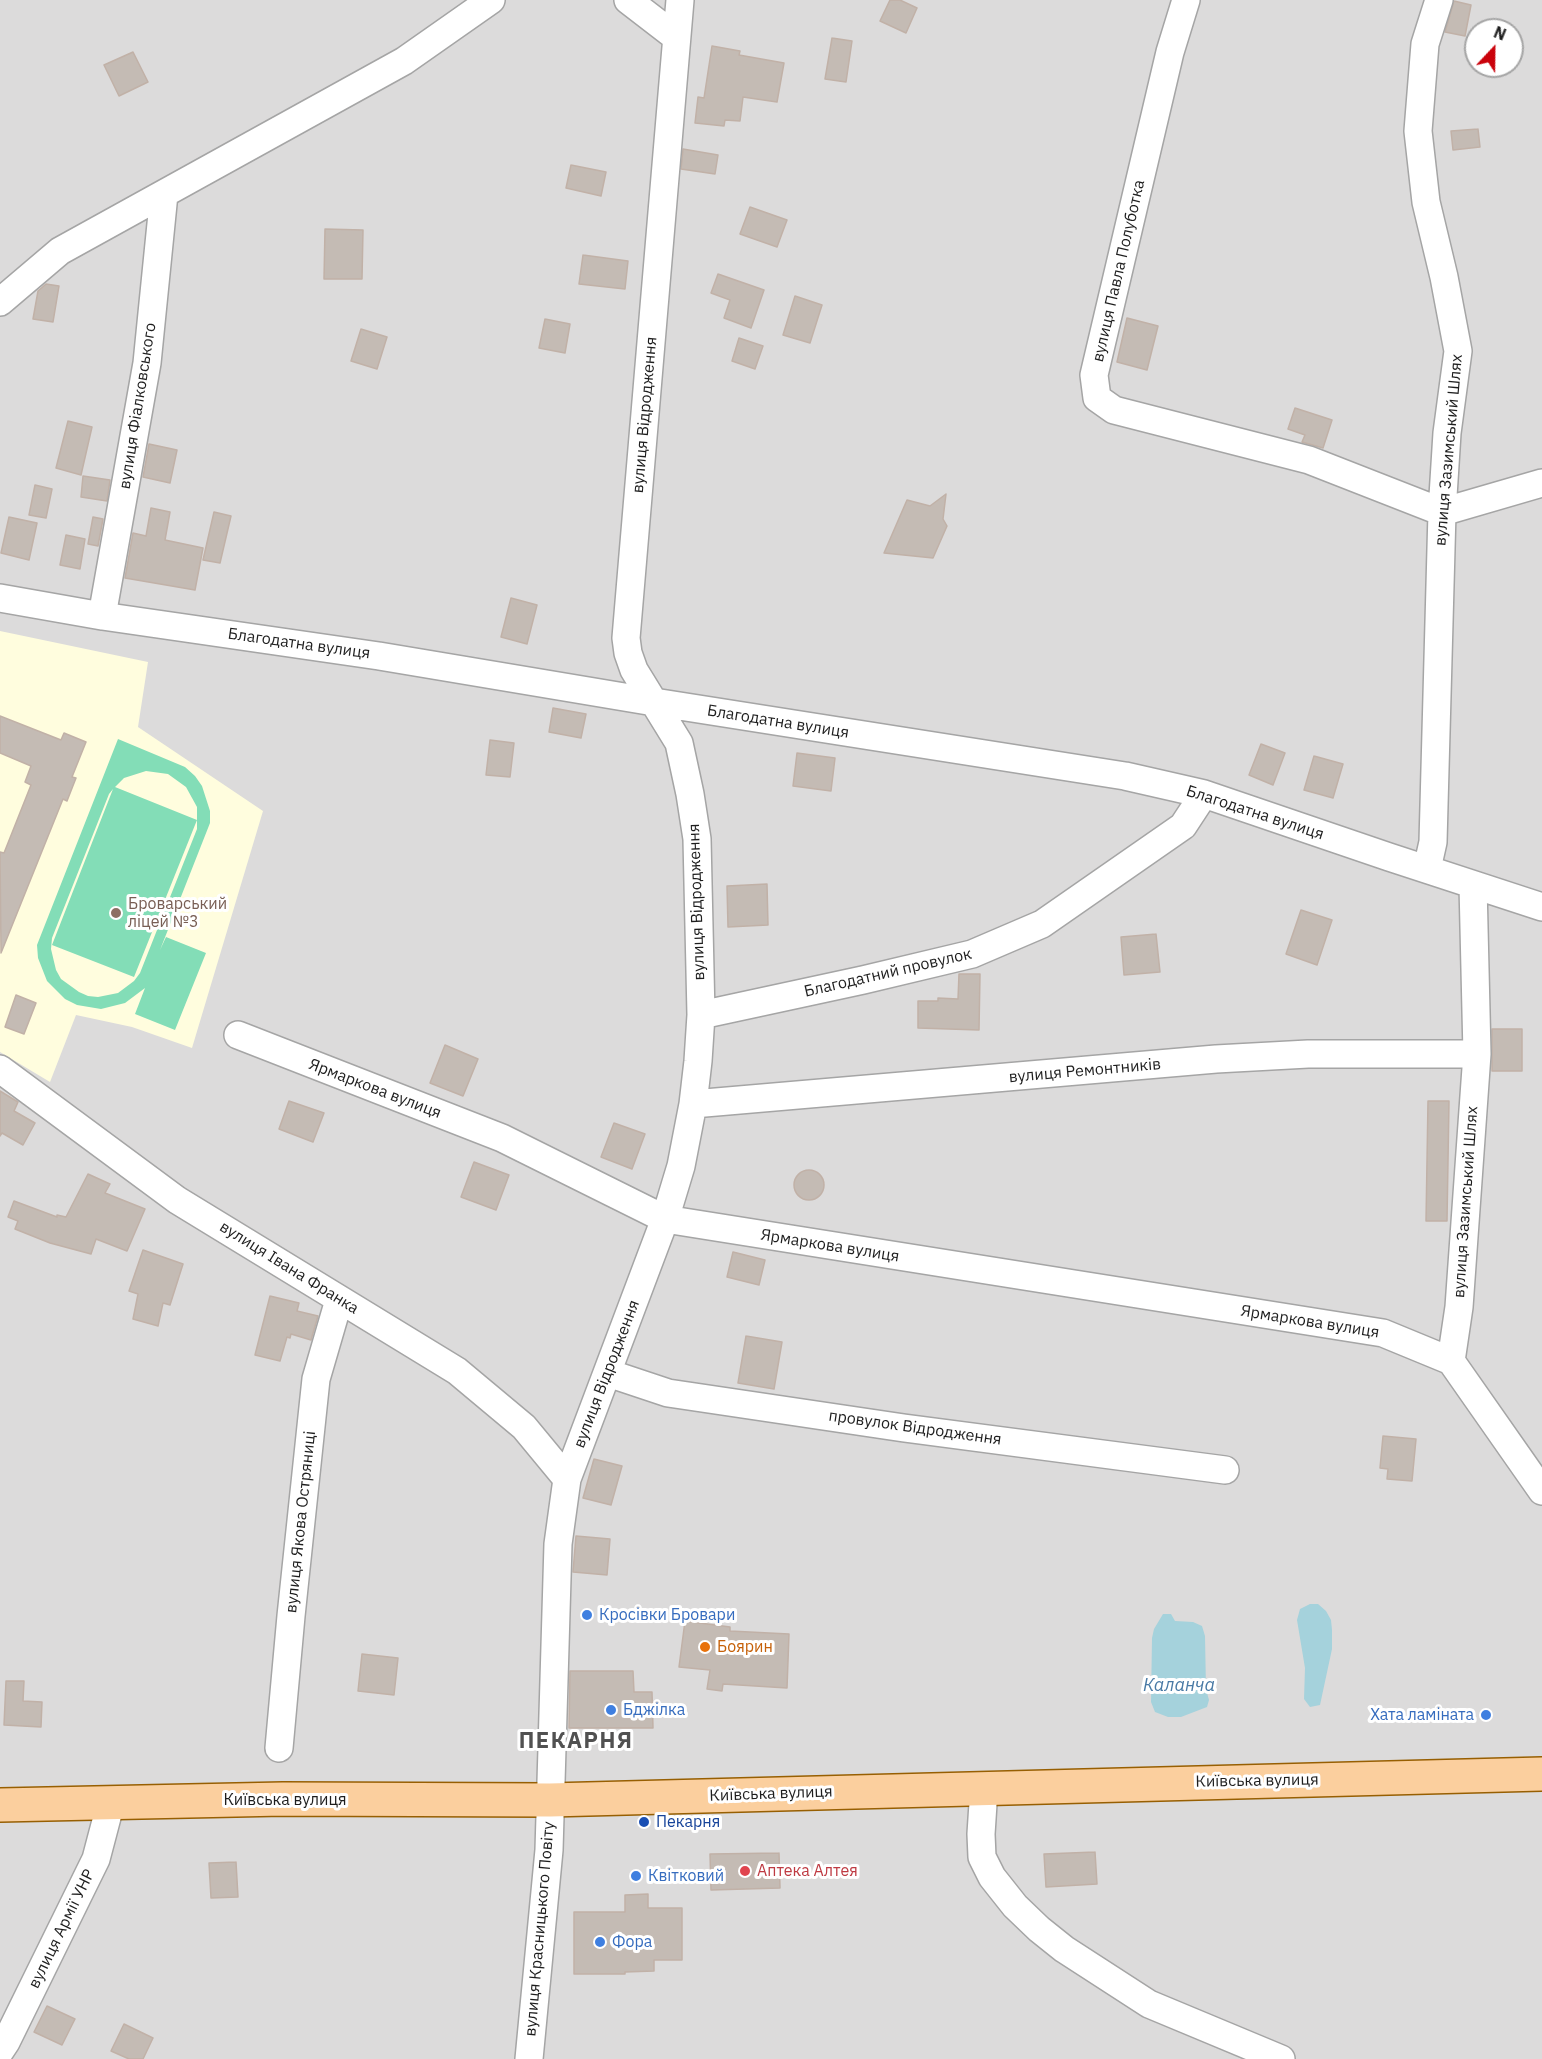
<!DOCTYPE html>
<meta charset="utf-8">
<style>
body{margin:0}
#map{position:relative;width:1542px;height:2059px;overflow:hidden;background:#efebe5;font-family:"IBM Plex Sans",sans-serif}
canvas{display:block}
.north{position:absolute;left:1464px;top:18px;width:60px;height:60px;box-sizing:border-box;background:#fff;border:2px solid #a5a5a5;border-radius:50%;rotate:22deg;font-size:16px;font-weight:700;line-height:24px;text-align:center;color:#1e1e1e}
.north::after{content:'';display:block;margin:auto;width:21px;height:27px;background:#ca020b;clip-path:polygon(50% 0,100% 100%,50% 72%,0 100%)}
</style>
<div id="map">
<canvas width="1542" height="2059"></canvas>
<div class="north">N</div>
</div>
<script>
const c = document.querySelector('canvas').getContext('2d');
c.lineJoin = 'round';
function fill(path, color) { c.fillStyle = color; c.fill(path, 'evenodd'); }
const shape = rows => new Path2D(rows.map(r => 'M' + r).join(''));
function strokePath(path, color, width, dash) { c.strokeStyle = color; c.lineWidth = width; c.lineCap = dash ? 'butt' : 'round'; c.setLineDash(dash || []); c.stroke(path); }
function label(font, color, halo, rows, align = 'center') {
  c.font = font + ' "IBM Plex Sans",sans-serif'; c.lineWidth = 6; c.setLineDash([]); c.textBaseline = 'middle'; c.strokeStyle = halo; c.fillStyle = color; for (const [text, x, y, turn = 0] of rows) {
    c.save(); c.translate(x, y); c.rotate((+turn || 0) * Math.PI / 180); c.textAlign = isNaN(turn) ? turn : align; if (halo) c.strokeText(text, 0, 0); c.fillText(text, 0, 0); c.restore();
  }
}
fill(shape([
 [0,0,1542,0,1542,2059,0,2059],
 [1476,30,1512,30,1512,66,1476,66]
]), '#dcdbdb');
fill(shape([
 [0,631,148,662,138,727,263,811,192,1048,132,1027,76,1015,50,1082,0,1052]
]), '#fffdde');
fill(shape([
 [118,739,185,767,195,776,202,786,210,811,210,823,160,950,166,937,206,953,175,1030,135,1014,145,988,125,1003,101,1009,77,1005,65,999,47,981,38,958,37,945],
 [146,771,168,774,186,787,197,807,197,829,140,973,134,981,118,993,98,997,88,996,79,992,61,979,56,970,51,949,52,938,109,794,113,789,52,945,134,977,197,820,115,787,124,778]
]), '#83ddb7');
fill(shape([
 [1310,1604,1318,1604,1326,1611,1331,1620,1332,1630,1332,1649,1320,1705,1310,1707,1304,1699,1305,1668,1297,1620,1300,1609],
 [1163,1614,1171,1614,1175,1621,1193,1622,1202,1626,1205,1636,1206,1689,1209,1700,1207,1707,1181,1717,1168,1717,1155,1712,1151,1702,1152,1638,1154,1629]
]), '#a5d2dc');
const building = shape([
 [890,0,900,0,917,8,906,33,880,21,890,0],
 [1454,1,1471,5,1465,36,1445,32,1454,1],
 [832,38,852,41,846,82,825,79,832,38],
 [712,46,740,51,739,55,784,63,777,102,743,97,740,121,725,120,724,126,695,123,698,97,704,98,712,46],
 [133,52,148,82,119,96,104,65,133,52],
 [1478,129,1480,147,1453,150,1451,131,1478,129],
 [683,149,718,155,715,174,681,169,683,149],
 [571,165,606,172,601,196,566,188,571,165],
 [750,207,787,220,777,247,740,234,750,207],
 [325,229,363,230,362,279,324,279,325,229],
 [583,255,628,261,625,289,579,284,583,255],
 [718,274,764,290,751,328,724,318,730,300,711,293,718,274],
 [46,284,59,286,53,322,33,319,38,291,46,284],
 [795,296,822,305,810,343,783,335,795,296],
 [1127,318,1158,326,1147,370,1117,362,1127,318],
 [545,319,570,324,565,353,539,348,545,319],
 [361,329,387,337,377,369,351,361,361,329],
 [739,338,763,346,755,369,732,361,739,338],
 [1295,408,1332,420,1323,448,1302,442,1305,435,1288,429,1295,408],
 [68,421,92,427,81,475,56,468,68,421],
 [149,444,177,450,170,483,143,477,149,444],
 [83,476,110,480,107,501,81,497,83,476],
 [35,485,52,489,46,518,29,515,35,485],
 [946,494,943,519,947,526,933,558,884,553,907,500,930,506,946,494],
 [151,508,170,512,165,540,203,548,195,590,125,578,133,533,146,536,151,508],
 [214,512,231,516,220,563,203,560,214,512],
 [9,517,37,523,29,560,1,553,9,517],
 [93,517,103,519,98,546,88,544,93,517],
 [66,535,85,539,80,569,60,565,66,535],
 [511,598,537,605,527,644,501,637,511,598],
 [553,708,586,714,581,738,549,732,553,708],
 [0,716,61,740,64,733,86,742,72,777,76,778,67,801,63,799,1,953,0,852,4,853,31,785,25,782,31,766,0,753,0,716],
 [490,740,514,743,510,777,486,775,490,740],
 [1261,744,1285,753,1273,785,1249,775,1261,744],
 [797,753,835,758,831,791,793,786,797,753],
 [1314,756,1343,764,1333,798,1304,790,1314,756],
 [767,884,768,925,728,927,727,886,767,884],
 [1301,910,1332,920,1317,965,1286,954,1301,910],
 [1156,934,1160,972,1124,975,1121,937,1156,934],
 [959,974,980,974,979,1030,918,1028,918,1001,938,1001,938,998,958,999,959,974],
 [16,995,36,1003,24,1034,5,1027,16,995],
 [1492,1029,1522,1029,1522,1071,1492,1071,1492,1029],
 [445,1045,478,1059,463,1096,430,1083,445,1045],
 [0,1091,18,1102,14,1111,35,1123,23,1145,2,1133,0,1136,0,1091],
 [289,1101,324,1113,313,1142,279,1129,289,1101],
 [1428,1101,1449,1101,1447,1221,1426,1221,1428,1101],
 [614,1123,645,1134,632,1169,601,1157,614,1123],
 [474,1162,509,1175,496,1210,461,1197,474,1162],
 '794 1185a15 15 0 1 1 30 0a15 15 0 1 1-30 0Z',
 [88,1174,110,1184,105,1193,145,1209,127,1251,96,1239,91,1254,50,1243,15,1229,18,1221,8,1217,14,1201,57,1217,57,1215,66,1217,88,1174],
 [143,1250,183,1264,170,1305,163,1303,158,1326,133,1319,138,1294,129,1291,143,1250],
 [733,1252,765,1260,759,1285,727,1277,733,1252],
 [270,1296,299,1303,297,1311,318,1316,311,1340,291,1334,290,1338,287,1337,280,1361,255,1355,270,1296],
 [746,1336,782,1342,774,1389,738,1383,746,1336],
 [1383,1436,1416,1439,1412,1481,1387,1479,1388,1469,1380,1468,1383,1436],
 [594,1459,622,1466,611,1505,583,1498,594,1459],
 [576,1536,610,1539,607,1575,573,1572,576,1536],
 [685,1621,730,1627,730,1631,789,1634,787,1688,723,1684,722,1691,707,1689,710,1670,679,1667,685,1621],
 [362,1654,398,1658,394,1695,358,1691,362,1654],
 [570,1671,633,1671,634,1692,652,1692,653,1728,569,1728,570,1671],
 [6,1681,24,1681,23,1701,42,1702,41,1727,4,1725,6,1681],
 [1095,1852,1097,1884,1046,1887,1044,1854,1095,1852],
 [779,1853,780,1888,711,1890,710,1854,779,1853],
 [236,1862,238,1897,211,1898,209,1863,236,1862],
 [648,1894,648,1908,682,1908,682,1960,654,1960,654,1971,625,1972,625,1974,574,1974,574,1912,625,1912,625,1895,648,1894],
 [47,2006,75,2019,62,2045,34,2032,47,2006],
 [124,2024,153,2038,143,2059,129,2059,111,2051,124,2024]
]);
fill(building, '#c4bbb4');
strokePath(building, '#c1b1a7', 1.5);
const minor = shape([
 [628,0,676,37],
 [1186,0,1170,52,1094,375,1097,398,1114,410,1309,460,1442,512,1542,483],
 [0,302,60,251,404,61,491,0],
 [0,598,102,616,379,656,654,702,1125,776,1204,794,1389,857,1542,907],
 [102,616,147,363,164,194],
 [1427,869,1433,842,1442,512,1447,433,1458,351,1444,277,1426,202,1418,131,1425,44,1439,0],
 [1473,885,1477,1054,1459,1307,1451,1361,1542,1491],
 [701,1015,863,980,972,954,1042,924,1183,826,1204,794],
 [238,1035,502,1138,665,1219,1383,1333,1451,1361],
 [0,1069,177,1200,457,1371,524,1427,567,1479],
 [693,1104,1216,1059,1308,1054,1477,1054],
 [608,1373,668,1393,904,1428,1225,1470],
 [279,1748,291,1616,316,1379,339,1300],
 [984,1788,981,1834,982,1857,992,1877,1015,1906,1039,1929,1064,1949,1149,2004,1281,2059],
 [0,2051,6,2042,96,1859,111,1802],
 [529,2059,549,1850,558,1544,567,1479,665,1219,681,1166,693,1104,698,1061,701,1015,697,839,690,794,679,743,634,670,628,653,626,638,680,0]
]);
const major = shape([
 [0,1805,283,1799,550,1800,1542,1774]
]);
strokePath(minor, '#a5a5a5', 30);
strokePath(major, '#975f02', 36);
strokePath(minor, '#fff', 27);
strokePath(major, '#fbcf9e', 33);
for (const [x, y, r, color] of [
 [116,913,6,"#8d6e63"],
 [587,1615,6,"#3f7fe0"],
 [705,1647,6,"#e8710a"],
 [611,1710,6,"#3f7fe0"],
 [1486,1715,6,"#3f7fe0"],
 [644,1822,6,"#1a4fb4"],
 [745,1871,6,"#e0444e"],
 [636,1876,6,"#3f7fe0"],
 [600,1942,6,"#3f7fe0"]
]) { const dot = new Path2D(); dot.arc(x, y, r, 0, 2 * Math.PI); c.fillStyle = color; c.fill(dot); strokePath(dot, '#fff', 2); }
label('16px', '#1e1e1e', '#fff', [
 ["вулиця Павла Полуботка",1119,271,-77],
 ["вулиця Фіалковського",138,406,-81],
 ["вулиця Відродження",645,415,-85],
 ["вулиця Зазимський Шлях",1449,450,-85],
 ["Благодатна вулиця",299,644,8],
 ["Благодатна вулиця",778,722,9],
 ["Благодатна вулиця",1255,813,18],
 ["вулиця Відродження",697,902,-92],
 ["Благодатний провулок",888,973,-13],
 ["вулиця Ремонтників",1085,1071,-5],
 ["Ярмаркова вулиця",375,1089,21],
 ["вулиця Зазимський Шлях",1466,1202,-86],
 ["Ярмаркова вулиця",830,1246,9],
 ["вулиця Івана Франка",289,1268,32],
 ["Ярмаркова вулиця",1310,1322,9],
 ["вулиця Відродження",607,1374,-69],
 ["провулок Відродження",915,1428,8],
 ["вулиця Якова Остряниці",301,1522,-84],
 ["Київська вулиця",1257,1781,-1],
 ["Київська вулиця",771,1794,-2],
 ["Київська вулиця",285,1800],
 ["вулиця Армії УНР",62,1929,-64],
 ["вулиця Красницького Повіту",540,1929,-85]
]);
label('16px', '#785e54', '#fff', [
 ["Броварський",128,904],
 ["ліцей №3",128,922]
], 'left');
label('16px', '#366cbe', '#fff', [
 ["Кросівки Бровари",599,1615],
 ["Бджілка",623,1710],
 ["Хата ламіната",1474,1715,"right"],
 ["Квітковий",648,1876],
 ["Фора",612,1942]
], 'left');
label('16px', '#c56008', '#fff', [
 ["Боярин",717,1647]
], 'left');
label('16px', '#164399', '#fff', [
 ["Пекарня",656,1822]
], 'left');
label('16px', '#be3a42', '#fff', [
 ["Аптека Алтея",757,1871]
], 'left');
label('italic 18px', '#497aa5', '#fff', [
 ["Каланча",1179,1686]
]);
c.letterSpacing = '1.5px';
label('bold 22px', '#515151', '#fff', [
 ["ПЕКАРНЯ",576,1742]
]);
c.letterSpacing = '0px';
</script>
